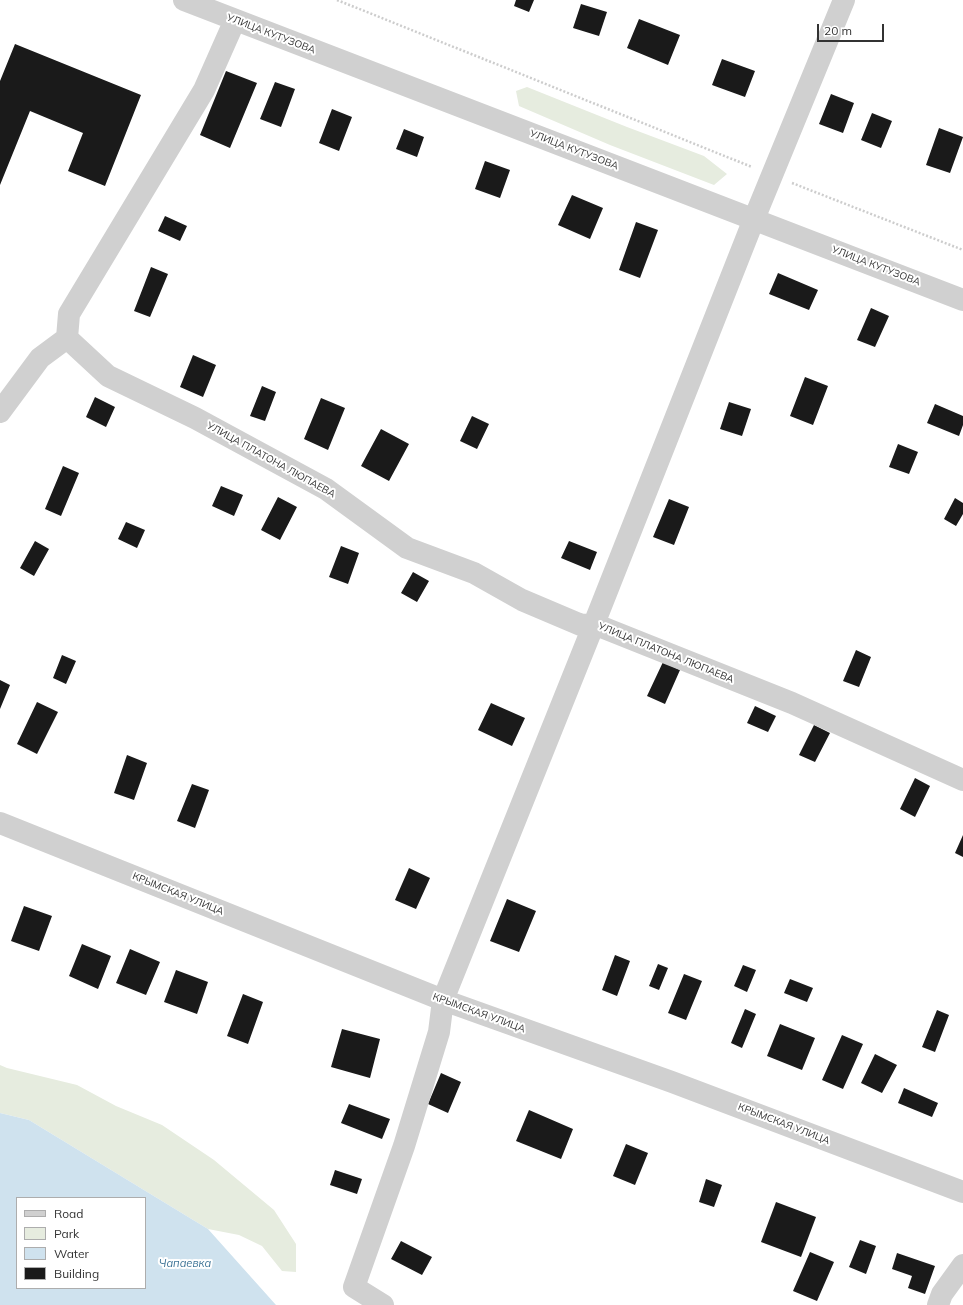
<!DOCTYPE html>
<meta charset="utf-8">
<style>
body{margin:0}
#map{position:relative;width:963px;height:1305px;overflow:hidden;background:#fff;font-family:Mulish,sans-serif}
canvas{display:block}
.legend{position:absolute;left:16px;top:1197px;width:130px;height:92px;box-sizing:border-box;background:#fff;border:1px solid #adadad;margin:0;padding:5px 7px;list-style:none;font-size:12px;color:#333}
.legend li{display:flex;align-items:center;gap:8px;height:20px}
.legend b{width:20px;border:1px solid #adadad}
.scale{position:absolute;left:817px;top:24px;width:67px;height:18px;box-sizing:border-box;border:2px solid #333;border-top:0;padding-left:5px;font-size:12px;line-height:14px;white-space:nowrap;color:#333;-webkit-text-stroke:3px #fff;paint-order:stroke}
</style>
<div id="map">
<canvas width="963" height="1305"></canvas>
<ul class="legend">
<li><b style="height:5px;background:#d0d0d0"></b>Road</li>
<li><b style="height:11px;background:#e6ecdf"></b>Park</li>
<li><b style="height:11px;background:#cfe2ee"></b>Water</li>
<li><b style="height:11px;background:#1a1a1a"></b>Building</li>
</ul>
<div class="scale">20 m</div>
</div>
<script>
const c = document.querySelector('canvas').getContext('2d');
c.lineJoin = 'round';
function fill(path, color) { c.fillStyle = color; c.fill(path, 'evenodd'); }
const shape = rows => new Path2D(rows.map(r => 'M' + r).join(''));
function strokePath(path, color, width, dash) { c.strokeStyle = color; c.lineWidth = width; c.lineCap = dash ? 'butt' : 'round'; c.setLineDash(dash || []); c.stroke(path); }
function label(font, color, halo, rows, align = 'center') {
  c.font = font + ' Mulish,sans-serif'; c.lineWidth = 4; c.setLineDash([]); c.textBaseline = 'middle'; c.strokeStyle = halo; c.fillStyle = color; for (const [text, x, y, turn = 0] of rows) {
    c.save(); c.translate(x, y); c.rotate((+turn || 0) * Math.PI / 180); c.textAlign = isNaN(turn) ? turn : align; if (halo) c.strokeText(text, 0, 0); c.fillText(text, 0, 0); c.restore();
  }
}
fill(shape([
 [527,87,627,127,704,156,727,174,714,185,610,145,519,106,516,91],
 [0,1065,7,1068,77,1085,116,1106,162,1125,214,1160,274,1210,296,1244,296,1272,282,1271,262,1246,239,1235,208,1229,29,1120,0,1113]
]), '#e6ecdf');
fill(shape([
 [0,1113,29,1120,208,1229,276,1305,0,1305],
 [17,1198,145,1198,145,1288,17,1288]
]), '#cfe2ee');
fill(shape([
 [516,0,534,0,529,12,514,6],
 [581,4,607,12,599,36,573,28],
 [639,19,680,35,668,65,627,48],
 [15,44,141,95,105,186,68,171,83,133,30,111,0,185,0,81],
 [722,59,755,71,745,97,712,85],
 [226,71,257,83,230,148,200,135],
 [275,82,295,89,281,127,260,119],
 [831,94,854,103,843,133,819,124],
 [332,109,352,117,339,151,319,143],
 [872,113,892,121,881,148,861,140],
 [939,128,963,137,950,173,926,165],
 [404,129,424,137,417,157,396,149],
 [485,161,510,170,500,198,475,189],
 [572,195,603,208,590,239,558,225],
 [165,216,187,226,180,241,158,231],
 [636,222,658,230,640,278,619,270],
 [151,267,168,274,150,317,134,311],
 [778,273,818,290,809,310,769,294],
 [871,308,889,316,875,347,857,340],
 [193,355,216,365,203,397,180,387],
 [805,377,828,386,813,425,790,416],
 [262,386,276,392,265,421,250,416],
 [95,397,115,407,106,427,86,417],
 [321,398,345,408,328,450,304,439],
 [729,402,751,409,742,436,720,429],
 [935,404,963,416,963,425,959,436,927,423],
 [472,416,489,424,477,449,460,441],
 [381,429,409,444,389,481,361,466],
 [898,444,918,452,909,474,889,467],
 [63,466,79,473,61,516,45,509],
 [221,486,243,495,234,516,212,506],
 [278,497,297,507,280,540,261,530],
 [955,498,963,503,963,514,956,526,944,519],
 [669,499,689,507,674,545,653,537],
 [126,522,145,530,137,548,118,539],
 [35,541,49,549,34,576,20,568],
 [569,541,597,552,590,570,561,558],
 [341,546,359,553,348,584,329,577],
 [413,572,429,581,417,602,401,593],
 [856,650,871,657,859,687,843,681],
 [62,655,76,661,66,684,53,678],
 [663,662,680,670,665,704,647,696],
 [0,680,10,685,0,709],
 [37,702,58,712,37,754,17,744],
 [491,703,525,718,512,746,478,730],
 [755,706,776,716,768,732,747,723],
 [814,725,830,733,815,762,799,755],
 [127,755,147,763,134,800,114,793],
 [915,778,930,786,915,817,900,809],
 [192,784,209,790,195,828,177,821],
 [963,835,963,857,955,853],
 [409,868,430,878,416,909,395,900],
 [507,899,536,911,519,952,490,941],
 [24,906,52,916,39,951,11,941],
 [82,944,111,956,98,989,69,976],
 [130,949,160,962,146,995,116,983],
 [615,955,630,961,617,996,602,990],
 [658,964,668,968,659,990,649,986],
 [743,965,756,970,747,992,734,986],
 [176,970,208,982,197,1014,164,1002],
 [684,974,702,981,686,1020,668,1013],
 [790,979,813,988,807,1002,784,993],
 [243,994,263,1002,248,1044,227,1036],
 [745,1009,756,1014,742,1048,731,1043],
 [937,1010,949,1015,935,1052,922,1047],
 [780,1024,815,1038,802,1070,767,1056],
 [342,1029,380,1039,370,1078,331,1067],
 [842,1035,863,1044,843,1089,822,1080],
 [875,1054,897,1065,882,1093,861,1083],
 [441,1073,461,1082,448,1113,428,1104],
 [904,1088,938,1103,932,1117,898,1103],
 [349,1104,390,1119,382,1139,341,1123],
 [529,1110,573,1129,561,1159,516,1141],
 [626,1144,648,1153,635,1185,613,1176],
 [335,1170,362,1179,357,1194,330,1185],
 [706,1179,722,1185,714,1207,699,1202],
 [776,1202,816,1217,801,1257,761,1242],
 [860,1240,876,1246,866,1274,849,1267],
 [401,1241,432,1257,422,1275,391,1259],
 [810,1252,834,1262,817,1301,793,1291],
 [897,1253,935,1266,925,1294,908,1288,912,1276,892,1269]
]), '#1a1a1a');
strokePath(shape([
 [337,0,752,167],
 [792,183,963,250]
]), '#cdcdcd', 2.5, [2, 2]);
strokePath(shape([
 [184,0,963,300],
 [67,338,108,376,195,418,326,489,407,548,474,573,522,600,581,625,594,624,792,703,963,780],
 [0,412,40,358,67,338,69,314,204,90,235,20],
 [0,823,443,1000,672,1082,963,1192],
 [383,1305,354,1287,404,1146,439,1032,443,1000,594,624,754,219,844,0],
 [938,1305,942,1294,963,1265]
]), '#d0d0d0', 22);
label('10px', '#333', '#fff', [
 ["УЛИЦА КУТУЗОВА",271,34,21],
 ["УЛИЦА КУТУЗОВА",574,150,21],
 ["УЛИЦА КУТУЗОВА",876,266,21],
 ["УЛИЦА ПЛАТОНА ЛЮПАЕВА",271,460,29],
 ["УЛИЦА ПЛАТОНА ЛЮПАЕВА",666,653,22],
 ["КРЫМСКАЯ УЛИЦА",178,894,22],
 ["КРЫМСКАЯ УЛИЦА",479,1013,20],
 ["КРЫМСКАЯ УЛИЦА",784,1124,21]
]);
label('italic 11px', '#3f7597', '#fff', [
 ["Чапаевка",185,1264]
]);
</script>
